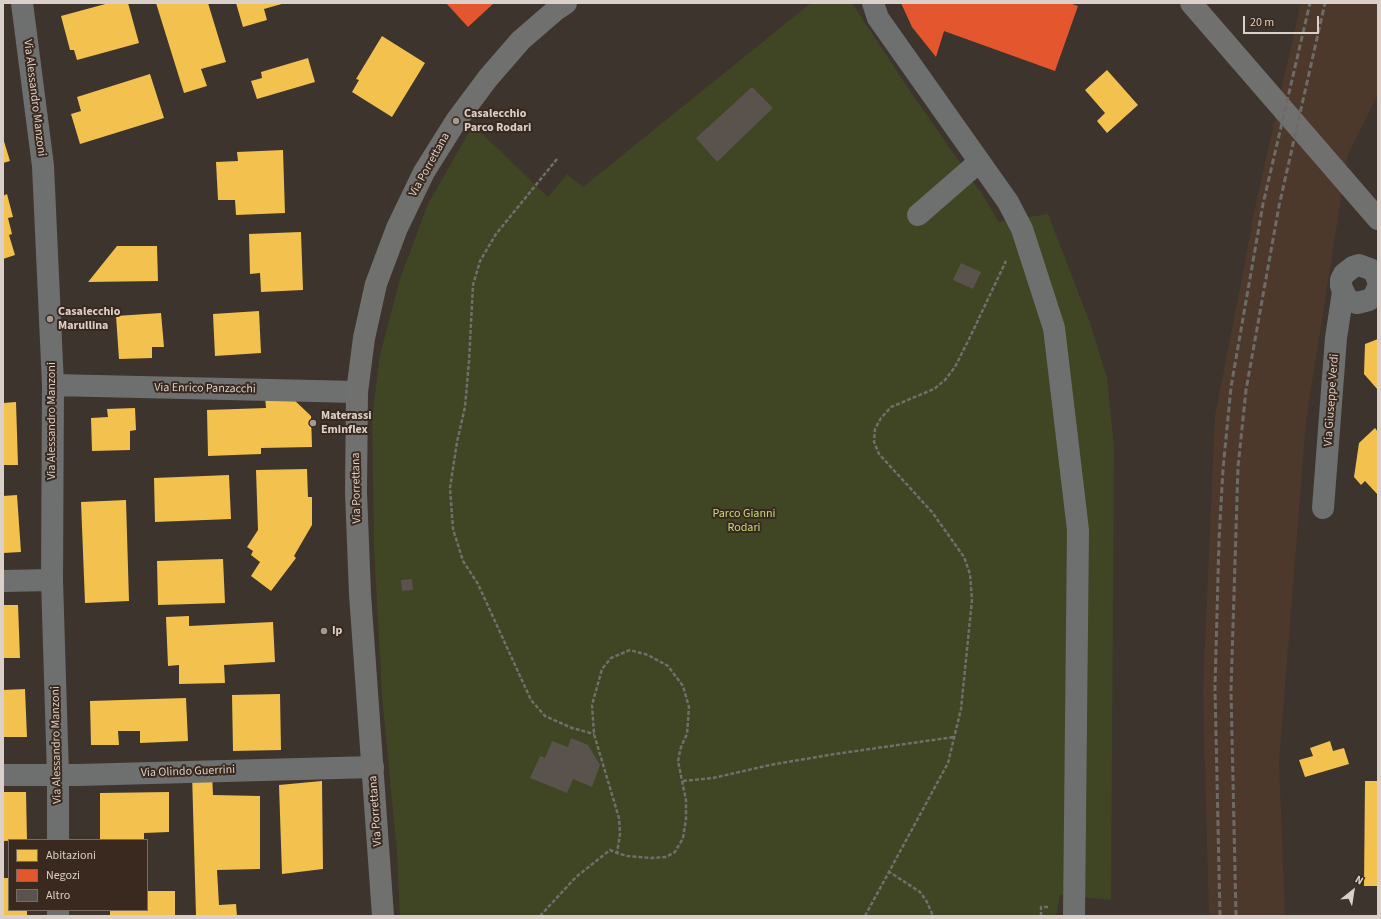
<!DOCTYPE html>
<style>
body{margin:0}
#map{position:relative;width:1381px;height:919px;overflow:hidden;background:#3d342e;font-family:"Source Sans 3",sans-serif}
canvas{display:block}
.frame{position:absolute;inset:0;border:4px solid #dbd0c9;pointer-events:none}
.legend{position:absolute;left:8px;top:839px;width:140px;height:72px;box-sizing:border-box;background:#39291e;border:1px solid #7a6c62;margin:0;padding:5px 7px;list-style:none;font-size:12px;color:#dbd0c9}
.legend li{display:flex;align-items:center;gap:8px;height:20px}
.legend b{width:20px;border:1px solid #7a6c62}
.north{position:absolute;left:1333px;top:871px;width:40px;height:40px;-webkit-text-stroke:3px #39291e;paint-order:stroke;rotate:30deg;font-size:11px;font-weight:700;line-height:16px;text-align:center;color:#dbd0c9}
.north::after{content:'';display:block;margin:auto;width:14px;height:18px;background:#dbd0c9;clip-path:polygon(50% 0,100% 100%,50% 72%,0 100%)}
.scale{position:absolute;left:1243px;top:16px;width:76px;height:18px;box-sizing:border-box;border:2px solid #dbd0c9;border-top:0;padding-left:5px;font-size:12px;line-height:14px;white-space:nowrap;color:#dbd0c9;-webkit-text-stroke:3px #39291e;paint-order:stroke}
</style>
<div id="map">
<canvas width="1381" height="919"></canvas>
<div class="frame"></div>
<ul class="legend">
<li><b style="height:11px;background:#f2c14e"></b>Abitazioni</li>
<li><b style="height:11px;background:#e4572e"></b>Negozi</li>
<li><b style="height:11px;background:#5a524d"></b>Altro</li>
</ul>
<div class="north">N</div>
<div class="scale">20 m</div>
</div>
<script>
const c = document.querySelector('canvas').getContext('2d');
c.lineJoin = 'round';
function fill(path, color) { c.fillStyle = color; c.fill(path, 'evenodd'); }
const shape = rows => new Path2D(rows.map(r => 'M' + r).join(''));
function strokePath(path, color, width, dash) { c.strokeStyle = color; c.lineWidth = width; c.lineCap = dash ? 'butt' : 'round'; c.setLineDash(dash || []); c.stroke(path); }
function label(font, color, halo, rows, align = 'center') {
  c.font = font + ' "Source Sans 3",sans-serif'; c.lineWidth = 4; c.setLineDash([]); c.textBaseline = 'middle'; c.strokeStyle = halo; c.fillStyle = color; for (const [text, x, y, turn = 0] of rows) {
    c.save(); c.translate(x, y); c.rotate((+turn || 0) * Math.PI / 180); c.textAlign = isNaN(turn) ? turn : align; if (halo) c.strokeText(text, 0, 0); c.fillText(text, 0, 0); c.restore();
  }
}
fill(shape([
 [1301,3,1378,3,1378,95,1348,154,1306,421,1279,762,1285,916,1209,916,1203,691,1215,416,1243,273,1254,212]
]), '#4d392b');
fill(shape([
 [811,3,852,3,910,91,984,197,999,222,1048,214,1090,323,1107,378,1114,448,1111,900,1060,895,1056,916,400,916,397,853,382,695,374,547,372,418,380,355,400,279,428,204,473,125,548,197,567,174,583,187]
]), '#404523');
fill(shape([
 [109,3,128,3,139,43,77,60,74,50,70,50,61,16],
 [156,3,208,3,226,62,201,69,207,86,184,93],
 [236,3,285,3,264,9,267,20,243,27],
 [382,36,425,63,392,117,352,92,359,80,356,79],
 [308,58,315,82,257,99,251,81,262,78,261,72],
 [1107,70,1138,105,1107,133,1097,121,1105,113,1085,90],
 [150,74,164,118,80,144,71,114,81,111,77,97],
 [3,138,10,161,3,163],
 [283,150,285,213,236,215,235,200,218,200,216,162,238,161,237,152],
 [7,194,13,217,8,218,12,234,9,235,15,255,3,259,3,196],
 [301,232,303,290,261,292,260,273,250,274,249,234],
 [117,246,157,246,158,281,88,282],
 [259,311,261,353,215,356,213,314],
 [161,313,164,347,152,347,152,358,119,359,116,316],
 [1378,339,1378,390,1364,374,1365,344],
 [290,396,311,416,312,447,261,448,261,454,208,456,207,410,266,408,265,397],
 [16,402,18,465,3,465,3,403],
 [135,408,136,430,130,431,130,450,92,451,91,418,108,417,107,409],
 [1375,428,1378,432,1378,495,1365,481,1361,485,1354,477,1359,443],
 [307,469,308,497,312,497,312,525,294,556,296,558,271,591,251,576,260,562,251,555,253,551,247,547,258,530,256,470],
 [229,475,231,519,155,522,154,478],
 [17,495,21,552,3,553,3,496],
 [126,500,129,601,85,603,81,502],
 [223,559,225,603,158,605,157,561],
 [3,605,18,605,20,658,3,658],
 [189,616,189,626,273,622,275,662,224,665,225,683,179,684,179,665,168,666,166,617],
 [25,689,27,737,3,737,3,690],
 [280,694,281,750,233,751,232,695],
 [186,698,188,741,140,743,140,731,118,731,119,745,91,745,90,701],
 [1330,741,1333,751,1344,748,1349,764,1305,777,1299,760,1313,756,1310,748],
 [192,773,212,773,213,795,260,796,260,869,217,870,219,905,236,904,237,916,196,916],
 [322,781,323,869,282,874,279,785],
 [1365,781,1378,781,1378,886,1364,886],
 [3,792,26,792,27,840,3,841],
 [169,792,169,832,144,833,144,840,100,840,100,793],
 [3,878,9,878,9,910,27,910,27,916,3,916],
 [147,891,175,891,175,916,110,916,110,910,147,910]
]), '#f2c14e');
fill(shape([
 [446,3,494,3,468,27],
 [901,3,1069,3,1078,6,1055,71,944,31,936,57,912,27]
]), '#e4572e');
fill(shape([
 [752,87,773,108,717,162,696,138],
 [961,263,981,272,973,289,953,280],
 [412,579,413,590,402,591,401,580],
 [571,738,588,745,600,765,592,787,573,779,567,793,530,778,540,756,545,758,552,741,568,747]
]), '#5a524d');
strokePath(shape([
 [557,159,496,234,480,261,473,285,469,361,465,407,457,442,450,488,453,529,463,561,478,584,531,700,545,716,572,728,594,734],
 [683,781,713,778,770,765,835,754,954,737],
 [888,871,920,892,927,902,933,916],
 [540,916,576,877,610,850,617,853,627,856,651,858,666,857,675,852,683,838,686,819,686,800,678,761,681,747,687,734,689,707,683,686,668,666,648,655,630,650,611,658,602,669,592,705,594,734,619,818,620,834,617,853],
 [865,916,948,763,961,709,972,600,970,574,964,557,932,512,879,454,874,442,875,429,881,418,891,407,934,389,945,380,955,367,970,337,1006,261],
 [1041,916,1041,907,1050,907]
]), '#6f6f6c', 2.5, [4, 2]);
strokePath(shape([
 [22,3,43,166,53,385,52,580,58,776,58,840],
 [873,3,878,18,1008,202,1022,229,1054,328,1078,530,1074,916],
 [918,215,979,162],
 [1378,281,1375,273,1370,269,1359,265,1353,267,1344,274,1341,280,1341,286,1346,297,1351,301,1357,303,1369,300,1374,296,1378,287],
 [53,385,357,392],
 [1323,508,1336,338,1343,292],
 [3,581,52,580],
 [3,775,78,775,373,767],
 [58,916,58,910]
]), '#6e706f', 22);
strokePath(shape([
 [1191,3,1378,219],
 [383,916,360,594,356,492,357,392,364,338,376,284,397,228,424,172,456,121,488,78,521,40,557,9,566,3]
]), '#70706e', 22);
strokePath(shape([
 [1220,916,1215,688,1219,540,1223,469,1231,387,1263,204,1310,3],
 [1236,916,1231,690,1238,467,1246,390,1279,206,1325,3]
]), '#6d6b67', 3, [6, 3]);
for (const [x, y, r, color] of [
 [456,121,4,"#a49993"],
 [50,319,4,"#a49993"],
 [313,423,4,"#a49993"],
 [324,631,4,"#a49993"]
]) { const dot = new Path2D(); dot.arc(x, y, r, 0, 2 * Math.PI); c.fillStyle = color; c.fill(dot); strokePath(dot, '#39291e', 1.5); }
label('12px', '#dbd0c9', '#39291e', [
 ["Via Alessandro Manzoni",34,98,83],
 ["Via Porrettana",430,165,-61],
 ["Via Enrico Panzacchi",205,389,1],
 ["Via Giuseppe Verdi",1332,400,-86],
 ["Via Alessandro Manzoni",52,421,-90],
 ["Via Porrettana",357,488,-91],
 ["Via Alessandro Manzoni",57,745,-91],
 ["Via Olindo Guerrini",188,772,-2],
 ["Via Porrettana",376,811,-94]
]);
label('bold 12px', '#dbd0c9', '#39291e', [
 ["Casalecchio",464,114],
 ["Parco Rodari",464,128],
 ["Casalecchio",58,312],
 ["Marullina",58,326],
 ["Materassi",321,416],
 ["Eminflex",321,430],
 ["Ip",332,631]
], 'left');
label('12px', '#c6da7a', '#39291e', [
 ["Parco Gianni",744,514],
 ["Rodari",744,528]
]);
</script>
